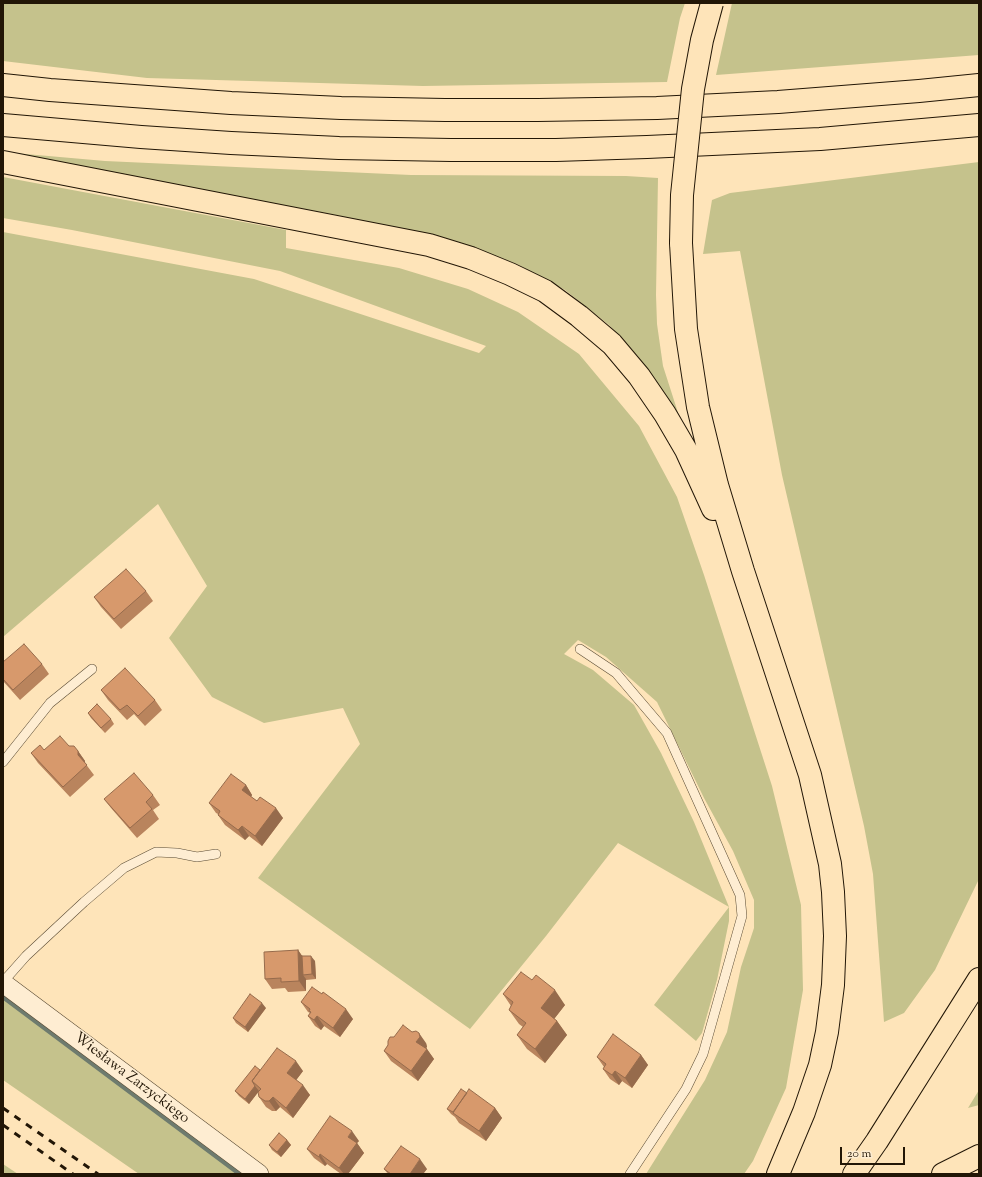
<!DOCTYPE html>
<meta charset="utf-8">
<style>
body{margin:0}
#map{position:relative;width:982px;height:1177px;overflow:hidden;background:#fee4b9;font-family:"Sorts Mill Goudy",serif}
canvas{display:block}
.frame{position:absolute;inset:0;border:4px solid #221606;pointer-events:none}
.scale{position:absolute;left:840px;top:1147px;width:65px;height:18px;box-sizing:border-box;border:2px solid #221606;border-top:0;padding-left:5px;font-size:12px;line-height:14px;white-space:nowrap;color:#221606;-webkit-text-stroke:3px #feedd2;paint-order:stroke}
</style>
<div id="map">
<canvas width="982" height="1177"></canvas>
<div class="frame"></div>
<div class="scale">20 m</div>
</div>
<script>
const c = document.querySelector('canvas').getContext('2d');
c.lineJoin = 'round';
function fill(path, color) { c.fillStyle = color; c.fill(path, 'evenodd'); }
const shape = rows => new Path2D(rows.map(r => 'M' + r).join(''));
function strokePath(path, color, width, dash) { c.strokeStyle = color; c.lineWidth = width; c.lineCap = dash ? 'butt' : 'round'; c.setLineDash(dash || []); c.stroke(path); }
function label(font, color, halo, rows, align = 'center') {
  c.font = font + ' "Sorts Mill Goudy",serif'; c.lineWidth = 3; c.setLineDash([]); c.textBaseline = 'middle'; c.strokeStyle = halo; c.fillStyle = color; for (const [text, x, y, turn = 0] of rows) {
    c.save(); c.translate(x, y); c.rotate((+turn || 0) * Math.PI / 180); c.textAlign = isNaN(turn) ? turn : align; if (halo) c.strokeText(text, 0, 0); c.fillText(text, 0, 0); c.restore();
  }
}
fill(shape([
 [3,3,685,3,680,18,667,82,423,86,147,78,3,61],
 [732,3,979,3,979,55,716,75],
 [3,152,105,161,411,175,626,176,658,178,656,295,657,324,663,366,681,422,664,392,646,367,609,325,565,290,517,264,445,239,341,216],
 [979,162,979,879,935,970,904,1013,884,1022,873,874,864,826,782,475,740,251,703,254,712,200,730,193],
 [3,177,286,230,286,248,399,268,468,289,518,312,579,354,639,426,677,497,704,575,772,786,801,905,803,990,786,1088,753,1161,744,1174,646,1174,705,1080,727,1032,741,967,754,928,754,900,733,851,704,798,657,702,606,657,578,640,564,654,593,670,634,705,661,753,694,822,729,907,729,921,717,980,702,1033,696,1041,654,1005,729,907,618,843,546,936,470,1029,258,878,360,744,343,708,264,723,212,697,169,638,207,586,158,504,3,637,3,232,254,279,479,353,486,346,280,271,72,230,3,218],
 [3,983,259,1174,139,1174,3,1080],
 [979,1090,979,1105,968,1108],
 [3,1164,18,1174,3,1174]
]), '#c5c28c');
strokePath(shape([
 [3,996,241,1174]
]), '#6e7b6e', 6);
const service = shape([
 [580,649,616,673,667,733,740,895,742,916,703,1054,686,1089,630,1174],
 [3,762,50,703,92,669],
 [3,982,26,956,84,902,124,868,156,852,177,853,197,857,216,854]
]);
const minor = shape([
 [3,983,259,1174]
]);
const motorway = shape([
 [3,85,50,90,231,103,341,108,445,110,538,110,657,108,778,102,919,91,979,85],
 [3,125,141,137,231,143,339,148,451,150,556,150,647,147,820,139,979,125],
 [3,162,429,245,471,258,510,274,545,291,579,316,612,344,639,376,665,414,686,450,713,509],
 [681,243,686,329,698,407,717,485,743,571,810,775,830,864,833,892,835,936,833,985,827,1032,820,1065,804,1112,778,1174],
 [854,1174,877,1141,979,979],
 [943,1174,979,1156]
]);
strokePath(service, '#594a33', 10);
strokePath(minor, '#594a33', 20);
strokePath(motorway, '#221606', 24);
strokePath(service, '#feedd2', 9);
strokePath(minor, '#feedd2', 19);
strokePath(motorway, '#fee4b9', 22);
strokePath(shape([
 [3,1108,98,1174],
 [3,1125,73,1174]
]), '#221606', 3, [7, 7]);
const motorwayBridge = shape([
 [681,243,682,195,693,89,702,40,712,3]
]);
strokePath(motorwayBridge, '#221606', 24, []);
strokePath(motorwayBridge, '#fee4b9', 22);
fill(shape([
 [146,591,153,601,121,629,101,607,94,597],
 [3,662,42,664,49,674,20,700,3,681],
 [101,690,155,700,162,710,145,726,134,714,127,720,108,700],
 [88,713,111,719,114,724,105,733,91,718],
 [69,746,78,751,85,761,85,763,94,775,70,797,38,763,31,753,44,750],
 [246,785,252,795,251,797,283,818,262,846,249,836,245,840,225,825,218,815,218,814,216,813,209,803],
 [153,795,160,805,153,810,159,819,137,838,111,808,104,799],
 [298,950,302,956,315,961,316,979,306,980,306,979,306,991,288,992,285,988,272,989,265,979],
 [532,980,565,1005,554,1019,557,1021,567,1035,545,1063,527,1049,517,1035,523,1027,519,1024,509,1010,511,1006,503,994],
 [301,1002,353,1019,340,1037,324,1026,321,1030,315,1026,308,1016,310,1013,308,1012],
 [266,1008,248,1032,236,1023,233,1018],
 [426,1043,427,1047,426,1048,434,1059,418,1081,391,1061,384,1051,388,1045],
 [641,1055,648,1065,632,1088,622,1081,619,1085,610,1079,603,1069,604,1067,597,1057],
 [260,1070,303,1071,296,1080,310,1095,293,1118,280,1107,276,1111,272,1111,266,1107,259,1097,259,1091,249,1104,239,1096,235,1091],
 [467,1093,495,1108,502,1118,486,1141,459,1123,455,1117,451,1114,447,1109],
 [287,1140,291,1145,281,1157,272,1150,269,1145],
 [359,1141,357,1143,364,1153,348,1174,341,1174,327,1164,325,1166,314,1158,307,1149],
 [384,1169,427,1169,423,1174,388,1174]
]), '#b9845d');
fill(shape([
 [78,751,85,761,84,765,78,755],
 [246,785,252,795,249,800,242,790],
 [276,808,283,818,262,846,255,836],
 [242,826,249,836,245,840,238,830],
 [298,950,305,960,303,975,306,979,306,991,299,981],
 [311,956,315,961,316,979,312,974],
 [555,990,565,1005,551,1023,541,1008],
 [262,1003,266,1008,248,1032,245,1027],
 [346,1009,353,1019,340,1037,333,1028],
 [317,1016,324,1026,321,1030,314,1020],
 [557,1021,567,1035,545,1063,535,1049],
 [419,1033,426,1043,427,1047,423,1051,416,1042],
 [427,1049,434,1059,418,1081,411,1071],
 [641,1055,648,1065,632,1088,625,1078],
 [296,1061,303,1071,294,1083,287,1073],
 [615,1071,622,1081,619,1085,612,1075],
 [303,1085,310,1095,293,1118,286,1108],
 [255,1086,259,1091,249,1104,245,1099],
 [273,1097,280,1107,276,1111,269,1101],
 [495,1108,502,1118,486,1141,479,1131],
 [352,1131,359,1141,357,1143,364,1153,348,1174,344,1174,339,1168,348,1137],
 [287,1140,291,1145,281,1157,277,1152],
 [320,1154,327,1164,325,1166,319,1157],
 [420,1159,427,1169,423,1174,410,1174]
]), '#966b4c');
const building = shape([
 [126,569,146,591,114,619,94,597,126,569],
 [24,644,42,664,13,690,3,679,3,662,24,644],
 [125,668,155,700,138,716,127,705,120,710,101,690,125,668],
 [97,704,111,719,101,728,88,713,97,704],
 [60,736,69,746,74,746,78,751,78,755,87,765,63,787,31,753,40,745,44,750,60,736],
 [134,773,153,795,146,802,152,809,130,828,104,799,134,773],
 [231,774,246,785,242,790,257,801,260,797,276,808,255,836,242,826,238,830,218,815,220,811,209,803,231,774],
 [298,950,299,981,281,982,281,978,265,979,264,952,298,950],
 [302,956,311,956,312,974,303,975,302,956],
 [521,972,532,980,536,975,555,990,541,1008,557,1021,535,1049,517,1035,526,1023,509,1010,513,1002,503,994,521,972],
 [312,987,322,994,323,992,346,1009,333,1028,317,1016,314,1020,308,1016,311,1012,309,1011,310,1009,301,1002,312,987],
 [250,994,262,1003,245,1027,233,1018,250,994],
 [403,1025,412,1032,416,1031,419,1033,420,1037,416,1042,427,1049,411,1071,384,1051,388,1045,388,1041,390,1037,394,1037,403,1025],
 [613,1034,641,1055,625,1078,615,1071,612,1075,603,1069,606,1064,597,1057,613,1034],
 [277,1048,296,1061,287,1073,303,1085,286,1108,273,1097,269,1101,265,1101,259,1097,258,1092,261,1089,252,1081,277,1048],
 [255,1066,260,1070,252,1081,255,1086,245,1099,235,1091,255,1066],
 [461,1089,467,1093,453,1112,447,1109,461,1089],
 [469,1089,495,1108,479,1131,453,1113,469,1089],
 [330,1116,352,1131,348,1137,357,1143,339,1168,320,1154,319,1157,307,1149,330,1116],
 [279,1133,287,1140,277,1152,269,1145,279,1133],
 [401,1146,420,1159,410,1174,391,1174,384,1169,401,1146]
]);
fill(building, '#d7996c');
strokePath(building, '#966b4c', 1);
label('15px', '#221606', '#feedd2', [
 ["Wiesława Zarzyckiego",131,1079,37]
]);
</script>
